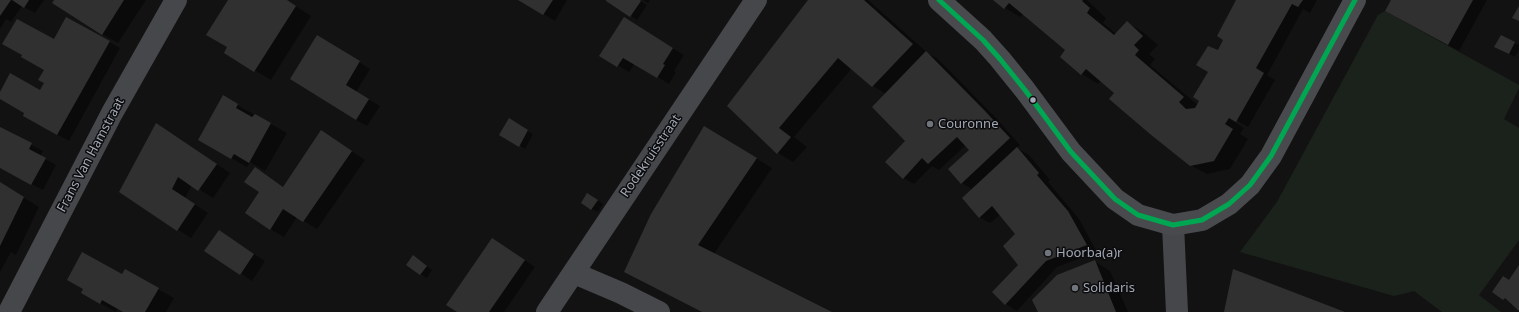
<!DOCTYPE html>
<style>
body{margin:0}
canvas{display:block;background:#121212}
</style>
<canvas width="1519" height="312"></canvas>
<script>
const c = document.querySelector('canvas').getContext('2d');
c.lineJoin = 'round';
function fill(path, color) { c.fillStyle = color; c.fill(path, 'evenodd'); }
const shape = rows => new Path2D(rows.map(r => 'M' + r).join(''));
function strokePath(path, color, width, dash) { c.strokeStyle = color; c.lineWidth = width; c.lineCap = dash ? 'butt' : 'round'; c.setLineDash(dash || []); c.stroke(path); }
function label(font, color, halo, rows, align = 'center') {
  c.font = font + ' "Noto Sans",sans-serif'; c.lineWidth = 3; c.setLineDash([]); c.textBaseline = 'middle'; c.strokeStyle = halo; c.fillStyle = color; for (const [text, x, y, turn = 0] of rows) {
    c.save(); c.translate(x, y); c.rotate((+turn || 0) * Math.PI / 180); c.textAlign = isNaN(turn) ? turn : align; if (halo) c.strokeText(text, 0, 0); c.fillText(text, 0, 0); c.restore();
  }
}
fill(shape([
 [1385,11,1519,85,1519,88,1504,119,1519,128,1519,240,1479,295,1501,312,1442,312,1414,291,1394,296,1240,252,1277,202,1378,15]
]), '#1b211b');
fill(shape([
 [0,0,44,0,35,13,22,6,11,22,6,19,0,29],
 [55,0,146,0,118,43,102,34],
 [229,0,286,0,311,16,271,80,225,53,229,47],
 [520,0,567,0,555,21],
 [607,0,639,0,647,5,637,20],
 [643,0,650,0,648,3],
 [810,0,868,0,929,54,937,58,996,118,1020,145,1017,148,1029,155,1050,180,1048,182,1079,219,1097,252,1057,267,1017,311,1006,304,993,292,1020,265,1016,234,1000,215,990,223,979,217,973,190,962,183,971,150,966,145,939,170,932,166,914,184,903,178,906,141,886,94,873,86,852,68,794,137,807,147,793,162,778,153,728,106],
 [995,0,1087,0,1106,18,1103,23,1116,34,1127,23,1143,32,1158,45,1149,54,1155,59,1150,65,1198,105,1209,71,1219,52,1238,0,1317,0,1310,13,1303,9,1267,75,1275,80,1248,127,1231,117,1230,119,1244,128,1240,134,1248,139,1230,169,1207,174,1190,165,1101,80,1098,84,1082,74,1061,57,1066,50,1023,14,1020,17,1005,8],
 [1392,0,1487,0,1459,51,1397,17],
 [67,18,120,48,69,141,24,116,26,113,0,98,0,94,41,91,45,83,45,70,54,40],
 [635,25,684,55,674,71,676,72,669,84,635,63,629,72,601,55],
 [329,43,370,69,356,92,380,106,367,126,356,120],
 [1514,43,1519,45,1519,49,1515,57,1502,50],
 [223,97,287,133,265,171,250,162,247,167,199,140],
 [509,120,533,134,525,149,500,134],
 [0,128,43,151,40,156,56,165,43,190,0,168],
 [170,133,230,173,213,198,192,185,185,198,208,213,191,238,120,192],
 [720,136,772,168,714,254,831,312,702,312,641,281],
 [335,140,365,160,317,229,297,217,284,237,270,229,255,169,284,187],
 [0,183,39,207,16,255,11,252,0,272],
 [594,198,603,204,598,212,591,209],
 [230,238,265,261,252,281,206,250],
 [493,239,535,267,504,312,459,312],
 [419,260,432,270,427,278,420,274],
 [1094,261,1110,271,1128,312,1039,312],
 [122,276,158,289,174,298,166,312,125,312,118,308,116,312,82,293]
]), '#0007');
fill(shape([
 [0,0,11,0,0,16],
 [12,0,29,0,24,8],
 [54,0,124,0,102,35,52,3],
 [228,0,287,0,296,6,254,72,224,53,227,47,206,35],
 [518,0,553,0,543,15],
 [606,0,640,0,641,1,630,17,606,1],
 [808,0,864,0,913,44,872,87,838,58,779,128,791,137,777,154,727,106],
 [993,0,1083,0,1082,1,1090,8,1087,13,1114,35,1127,21,1143,36,1134,45,1139,50,1135,55,1184,97,1179,102,1186,109,1195,108,1199,101,1193,97,1208,72,1196,65,1208,46,1218,50,1223,40,1217,36,1236,0,1303,0,1298,7,1292,4,1256,68,1264,73,1236,122,1229,118,1225,124,1233,129,1214,161,1190,166,1150,134,1109,99,1114,93,1086,69,1081,75,1060,57,1065,50,1015,8,1009,3,1004,9],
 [1391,0,1473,0,1448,45,1385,11],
 [1519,6,1519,21,1512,18],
 [66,17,110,41,57,135,23,116,24,113,0,99,0,92,10,73,40,90,44,83,38,80,44,70,21,57,22,55,2,44,17,19,54,39],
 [624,17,673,48,663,64,665,65,657,78,623,58,617,67,599,56],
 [317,35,360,61,346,85,369,99,356,120,290,79],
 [1501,35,1515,42,1509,54,1494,47],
 [926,51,985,111,1010,138,961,184,948,169,969,150,957,137,928,164,922,158,903,179,885,162,905,141,872,107],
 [223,95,238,104,236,108,252,117,255,114,271,123,249,163,234,154,231,159,198,140],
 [509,118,528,130,519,147,499,135],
 [156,123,217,164,198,191,178,177,172,189,195,204,177,231,119,192],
 [704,126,757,158,698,245,832,312,702,312,624,272,651,214],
 [0,127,32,143,29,149,46,158,31,185,0,168],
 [321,130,352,151,303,222,283,209,270,230,245,213,259,192,244,182,255,167,283,187],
 [1017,147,1039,173,1037,175,1068,211,1087,245,1046,261,1005,305,992,292,1018,265,1003,246,1015,234,992,206,979,218,962,198],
 [0,182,24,197,0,246],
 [587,193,598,200,591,210,581,203],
 [219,230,254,254,240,275,204,251],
 [492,238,525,260,489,312,457,312,446,305],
 [82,252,122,274,125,269,159,288,145,312,123,312,102,300,100,304,81,293,83,289,67,280],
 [413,255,427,266,420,275,406,265],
 [1095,260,1116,312,1038,312,1032,300,1057,275],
 [1519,265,1519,311,1505,298,1503,300,1492,292,1503,276,1509,280],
 [1233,269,1345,312,1224,312]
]), '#303031');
strokePath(shape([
 [1173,225,1177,312],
 [574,273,621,293,659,312],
 [9,312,112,113,176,0],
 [547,312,756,0]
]), '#46474b', 22);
strokePath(shape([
 [939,0,983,40,1000,59,1025,90,1071,152,1115,199,1138,215,1173,225,1202,220,1229,204,1250,185,1271,156,1355,0]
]), '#484a4d', 22);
strokePath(shape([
 [939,0,983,40,1000,59,1025,90,1071,152,1115,199,1138,215,1173,225,1202,220,1229,204,1250,185,1271,156,1355,0]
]), '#00a651', 5);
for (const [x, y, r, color] of [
 [1033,100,3.5,"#a2a8b4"],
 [930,124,4,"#70747b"],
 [1048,253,4,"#70747b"],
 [1075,288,4,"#70747b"]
]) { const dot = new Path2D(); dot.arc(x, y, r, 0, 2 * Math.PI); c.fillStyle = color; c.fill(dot); strokePath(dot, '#0c0c0e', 1.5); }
label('13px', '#a2a8b4', '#0c0c0e', [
 ["Couronne",938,124],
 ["Hoorba(a)r",1056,253],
 ["Solidaris",1083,288]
], 'left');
label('13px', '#a2a8b4', '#0c0c0e', [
 ["Frans Van Hamstraat",91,155,-62],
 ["Rodekruisstraat",651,156,-56]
]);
</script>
